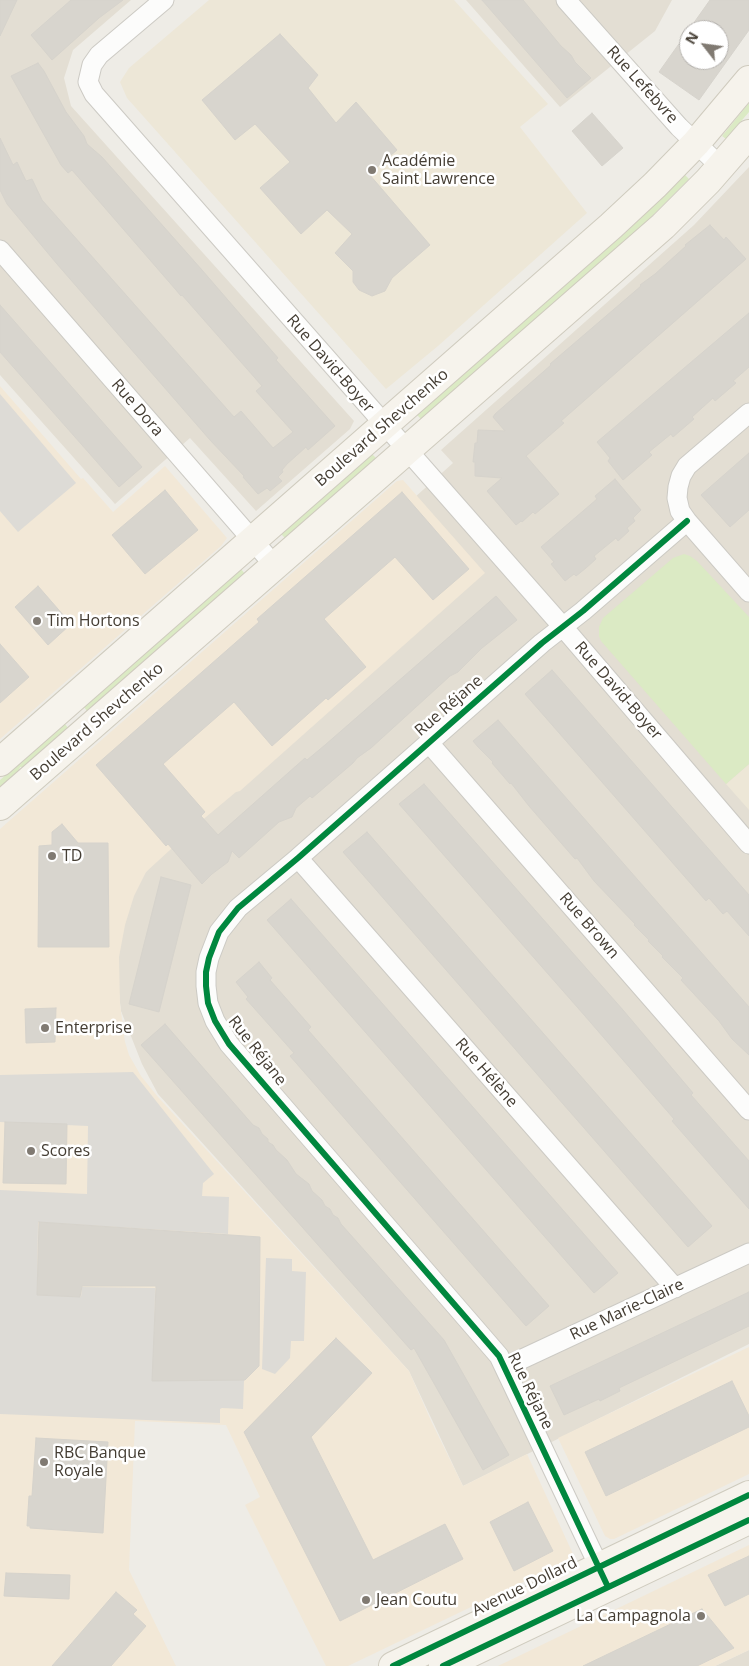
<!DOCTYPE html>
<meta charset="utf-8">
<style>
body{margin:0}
#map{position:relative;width:749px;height:1666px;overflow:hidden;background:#eeece6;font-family:"Open Sans",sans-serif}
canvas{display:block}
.north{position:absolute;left:679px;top:20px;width:50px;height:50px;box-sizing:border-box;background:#fff;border:1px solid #b4b1ad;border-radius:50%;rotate:300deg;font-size:14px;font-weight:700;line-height:20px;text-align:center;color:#443d33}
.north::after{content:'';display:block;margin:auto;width:18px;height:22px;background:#807a72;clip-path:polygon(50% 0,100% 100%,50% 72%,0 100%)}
</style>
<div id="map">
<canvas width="749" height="1666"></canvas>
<div class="north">N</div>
</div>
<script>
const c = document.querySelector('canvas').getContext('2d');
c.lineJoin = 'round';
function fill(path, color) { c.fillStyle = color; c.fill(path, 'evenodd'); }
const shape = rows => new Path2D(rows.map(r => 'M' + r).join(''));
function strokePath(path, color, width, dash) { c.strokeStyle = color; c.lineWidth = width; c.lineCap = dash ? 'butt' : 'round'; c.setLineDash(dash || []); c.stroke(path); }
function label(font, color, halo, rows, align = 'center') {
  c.font = font + ' "Open Sans",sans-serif'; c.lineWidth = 5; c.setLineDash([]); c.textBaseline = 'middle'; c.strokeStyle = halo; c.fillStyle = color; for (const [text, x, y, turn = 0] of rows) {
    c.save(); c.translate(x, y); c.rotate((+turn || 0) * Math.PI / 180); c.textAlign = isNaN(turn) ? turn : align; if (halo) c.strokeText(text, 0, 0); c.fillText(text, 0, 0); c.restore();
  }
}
fill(shape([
 [0,0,131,0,73,50,64,78,71,106,354,421,350,429,256,511,190,438,115,504,0,375],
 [466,0,672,0,655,31,560,107],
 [749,167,749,1344,463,1486,409,1371,158,1094,142,1064,121,1011,118,985,119,935,135,887,414,498,453,463,441,450,694,225],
 [749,1650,749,1666,715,1666]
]), '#e3ded3');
fill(shape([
 [0,386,81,479,83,478,113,512,165,466,227,538,221,546,0,739],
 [403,480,485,573,240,791,236,792,206,817,146,872,134,896,125,925,119,957,120,1004,125,1042,129,1055,141,1076,158,1097,409,1371,432,1423,463,1486,527,1454,573,1554,569,1560,348,1666,326,1666,245,1505,260,1497,226,1425,135,1421,129,1570,176,1666,0,1666,0,829,389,488,397,481],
 [749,1347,749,1474,614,1539,610,1539,605,1536,558,1438],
 [749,1545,749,1650,715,1666,498,1666]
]), '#f2e8d7');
fill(shape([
 [209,0,454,0,548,104,520,127,587,213,438,346,386,389,127,98,120,82,129,68],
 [749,764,749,810,726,784]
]), '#ede7d7');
fill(shape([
 [749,103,749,112,726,139,722,136],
 [685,175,689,179,642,226,421,419,417,415,624,234],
 [372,454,376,458,285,538,281,534],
 [684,554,690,556,697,561,749,617,749,764,726,784,601,641,599,636,599,627,603,618,673,558],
 [241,569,245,574,87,711,84,707],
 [65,724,68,728,23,767,20,767,19,770,0,787,0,780]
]), '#dbeac4');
fill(shape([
 [0,394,76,483,18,532,0,511],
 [133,1072,214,1174,203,1183,202,1196,229,1197,228,1234,38,1222,37,1295,81,1297,82,1287,155,1288,154,1377,244,1380,243,1409,222,1408,220,1409,220,1423,0,1414,0,1190,87,1194,88,1126,0,1122,0,1075],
 [266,1258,292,1259,292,1271,306,1272,304,1341,291,1341,290,1358,275,1374,262,1369]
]), '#dddbd6');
const building = shape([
 [0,0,17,0,0,36,0,0],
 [71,0,123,0,99,18,52,60,31,35,71,0],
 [482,0,523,0,561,46,571,55,575,62,591,78,567,98,482,0],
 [710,0,749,0,749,30,699,100,659,72,710,0],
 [689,30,719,30,719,60,689,60,689,30],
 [280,34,318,75,308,88,336,123,356,102,397,150,369,174,430,245,392,278,385,291,372,296,359,290,353,282,353,271,335,253,352,234,327,210,301,234,260,188,290,162,255,124,235,140,202,100,280,34],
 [38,63,44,71,66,112,84,136,87,144,102,157,202,270,278,358,276,360,335,426,308,450,306,447,287,464,282,470,283,472,278,477,282,481,270,491,267,488,258,494,243,477,244,476,210,440,57,264,7,204,0,190,0,138,13,165,17,162,26,181,32,179,42,200,234,417,241,411,273,448,293,432,256,391,262,386,182,295,181,296,176,290,72,170,68,173,61,165,11,76,38,63],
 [592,113,623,148,602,166,572,131,592,113],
 [710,225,724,240,726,237,746,259,561,421,564,423,526,456,559,494,535,514,533,512,522,522,521,521,516,525,487,491,502,478,475,476,475,462,473,462,475,443,477,443,478,430,505,431,493,417,495,414,551,365,550,364,641,286,640,285,655,274,686,246,685,245,710,225],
 [0,305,142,467,119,487,0,352,0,305],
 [749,313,749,367,733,381,736,383,715,401,713,398,692,417,694,419,673,437,671,434,649,452,652,455,623,480,608,461,610,458,597,442,749,313],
 [749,453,749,510,730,527,701,495,749,453],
 [615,479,641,510,633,518,635,521,627,528,629,531,618,541,616,538,594,556,596,559,586,568,576,576,574,574,565,581,551,564,554,562,541,547,597,499,595,496,615,479],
 [165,490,198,530,145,574,112,535,165,490],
 [402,492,469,569,433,600,395,557,324,619,366,667,328,700,326,698,272,746,234,702,163,764,205,812,201,816,218,835,305,758,307,760,325,745,496,596,517,620,482,648,458,672,450,676,371,748,357,758,353,763,312,798,310,796,296,808,292,817,279,822,239,858,232,851,228,862,212,874,202,884,168,844,166,846,96,765,259,622,257,619,402,492],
 [38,586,71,624,48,645,15,607,38,586],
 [0,644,29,677,0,703,0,644],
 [552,670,749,895,749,936,727,911,723,914,709,898,706,901,525,694,552,670],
 [498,720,749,1007,749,1055,732,1039,719,1021,681,980,683,978,662,957,663,956,648,941,649,940,634,925,635,924,594,881,577,858,575,859,529,806,511,783,510,784,492,763,493,762,478,747,473,741,498,720],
 [424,784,623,1010,693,1093,691,1095,749,1161,749,1209,672,1121,674,1119,585,1016,399,804,424,784],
 [62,824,78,843,108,843,109,947,38,947,39,846,52,845,52,832,62,824],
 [367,832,712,1226,688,1247,343,852,367,832],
 [161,877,191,885,159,1012,129,1004,161,877],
 [291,899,618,1273,594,1293,267,920,291,899],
 [259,962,272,978,270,980,311,1027,308,1030,549,1306,526,1326,290,1056,294,1053,246,999,248,997,236,982,259,962],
 [56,1008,55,1042,26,1043,25,1009,56,1008],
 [165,1024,253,1125,259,1128,262,1134,268,1139,268,1142,273,1145,276,1150,287,1160,296,1174,309,1184,312,1191,322,1200,325,1206,330,1209,333,1215,338,1218,341,1224,444,1340,509,1455,483,1470,414,1348,411,1350,141,1045,165,1024],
 [5,1122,67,1124,66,1184,3,1183,5,1122],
 [39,1222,260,1237,259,1366,245,1380,152,1381,156,1286,82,1286,80,1297,37,1295,39,1222],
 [749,1292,749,1326,619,1388,620,1391,600,1401,599,1399,564,1415,550,1386,749,1292],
 [336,1338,372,1373,311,1437,373,1560,445,1524,463,1559,340,1621,244,1432,336,1338],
 [732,1381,749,1416,749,1427,606,1496,585,1452,732,1381],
 [36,1438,108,1442,103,1533,30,1528,30,1526,27,1526,29,1496,32,1496,36,1438],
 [528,1502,553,1551,514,1571,490,1522,528,1502],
 [749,1556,749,1594,725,1606,708,1575,749,1556],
 [6,1573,70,1575,69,1599,4,1596,6,1573],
 [116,1592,137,1610,133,1614,146,1626,111,1666,52,1666,116,1592],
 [702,1609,734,1648,697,1666,583,1666,702,1609]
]);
fill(building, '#d8d5ce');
strokePath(building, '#d6d3cc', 1);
const street = shape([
 [164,0,99,55,92,65,88,82,94,94,563,627,749,844],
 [566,0,679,127,721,167],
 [0,250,275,566],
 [749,413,687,466,681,476,678,487,677,498,680,511,687,521,749,592],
 [429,743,749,1110],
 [298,858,675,1288],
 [505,1367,749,1253],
 [604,1577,499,1356,229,1044,215,1021,208,1003,206,986,206,972,209,958,219,932,238,908,298,858,542,643,583,611,687,521]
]);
const secondary = shape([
 [0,762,611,226,655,185,696,143,749,80],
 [0,806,663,226,708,181,749,134],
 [393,1666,749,1495],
 [443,1666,749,1520]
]);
strokePath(street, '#cccac4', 21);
strokePath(secondary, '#cfcbbe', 30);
strokePath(street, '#fcfcfb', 19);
strokePath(secondary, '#f6f3ec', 28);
strokePath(shape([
 [608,1587,499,1356,229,1044,215,1021,208,1003,206,986,206,972,209,958,219,932,238,908,298,858,542,643,583,611,687,521],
 [393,1666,749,1495],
 [443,1666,749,1520]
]), '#00873e', 6);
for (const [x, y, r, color] of [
 [372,170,5,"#807a72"],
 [37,621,5,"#807a72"],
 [52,856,5,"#807a72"],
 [45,1028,5,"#807a72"],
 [31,1151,5,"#807a72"],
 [44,1462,5,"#807a72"],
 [366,1600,5,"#807a72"],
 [701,1616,5,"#807a72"]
]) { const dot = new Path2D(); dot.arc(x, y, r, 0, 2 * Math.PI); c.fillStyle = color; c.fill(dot); strokePath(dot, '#fff', 2); }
label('16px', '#443d33', '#fff', [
 ["Rue Lefebvre",642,85,48],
 ["Rue David-Boyer",330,364,49],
 ["Rue Dora",137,408,49],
 ["Boulevard Shevchenko",382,428,-41],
 ["Rue David-Boyer",618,691,49],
 ["Rue Réjane",449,706,-41],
 ["Boulevard Shevchenko",97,722,-41],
 ["Rue Brown",589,926,49],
 ["Rue Réjane",257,1051,52],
 ["Rue Hélène",486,1073,49],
 ["Rue Marie-Claire",627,1310,-25],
 ["Rue Réjane",530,1391,64],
 ["Avenue Dollard",525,1587,-26]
]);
label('16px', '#443d33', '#fff', [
 ["Académie",382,161],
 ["Saint Lawrence",382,179],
 ["Tim Hortons",47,621],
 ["TD",62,856],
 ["Enterprise",55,1028],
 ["Scores",41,1151],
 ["RBC Banque",54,1453],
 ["Royale",54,1471],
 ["Jean Coutu",376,1600],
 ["La Campagnola",691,1616,"right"]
], 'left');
</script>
